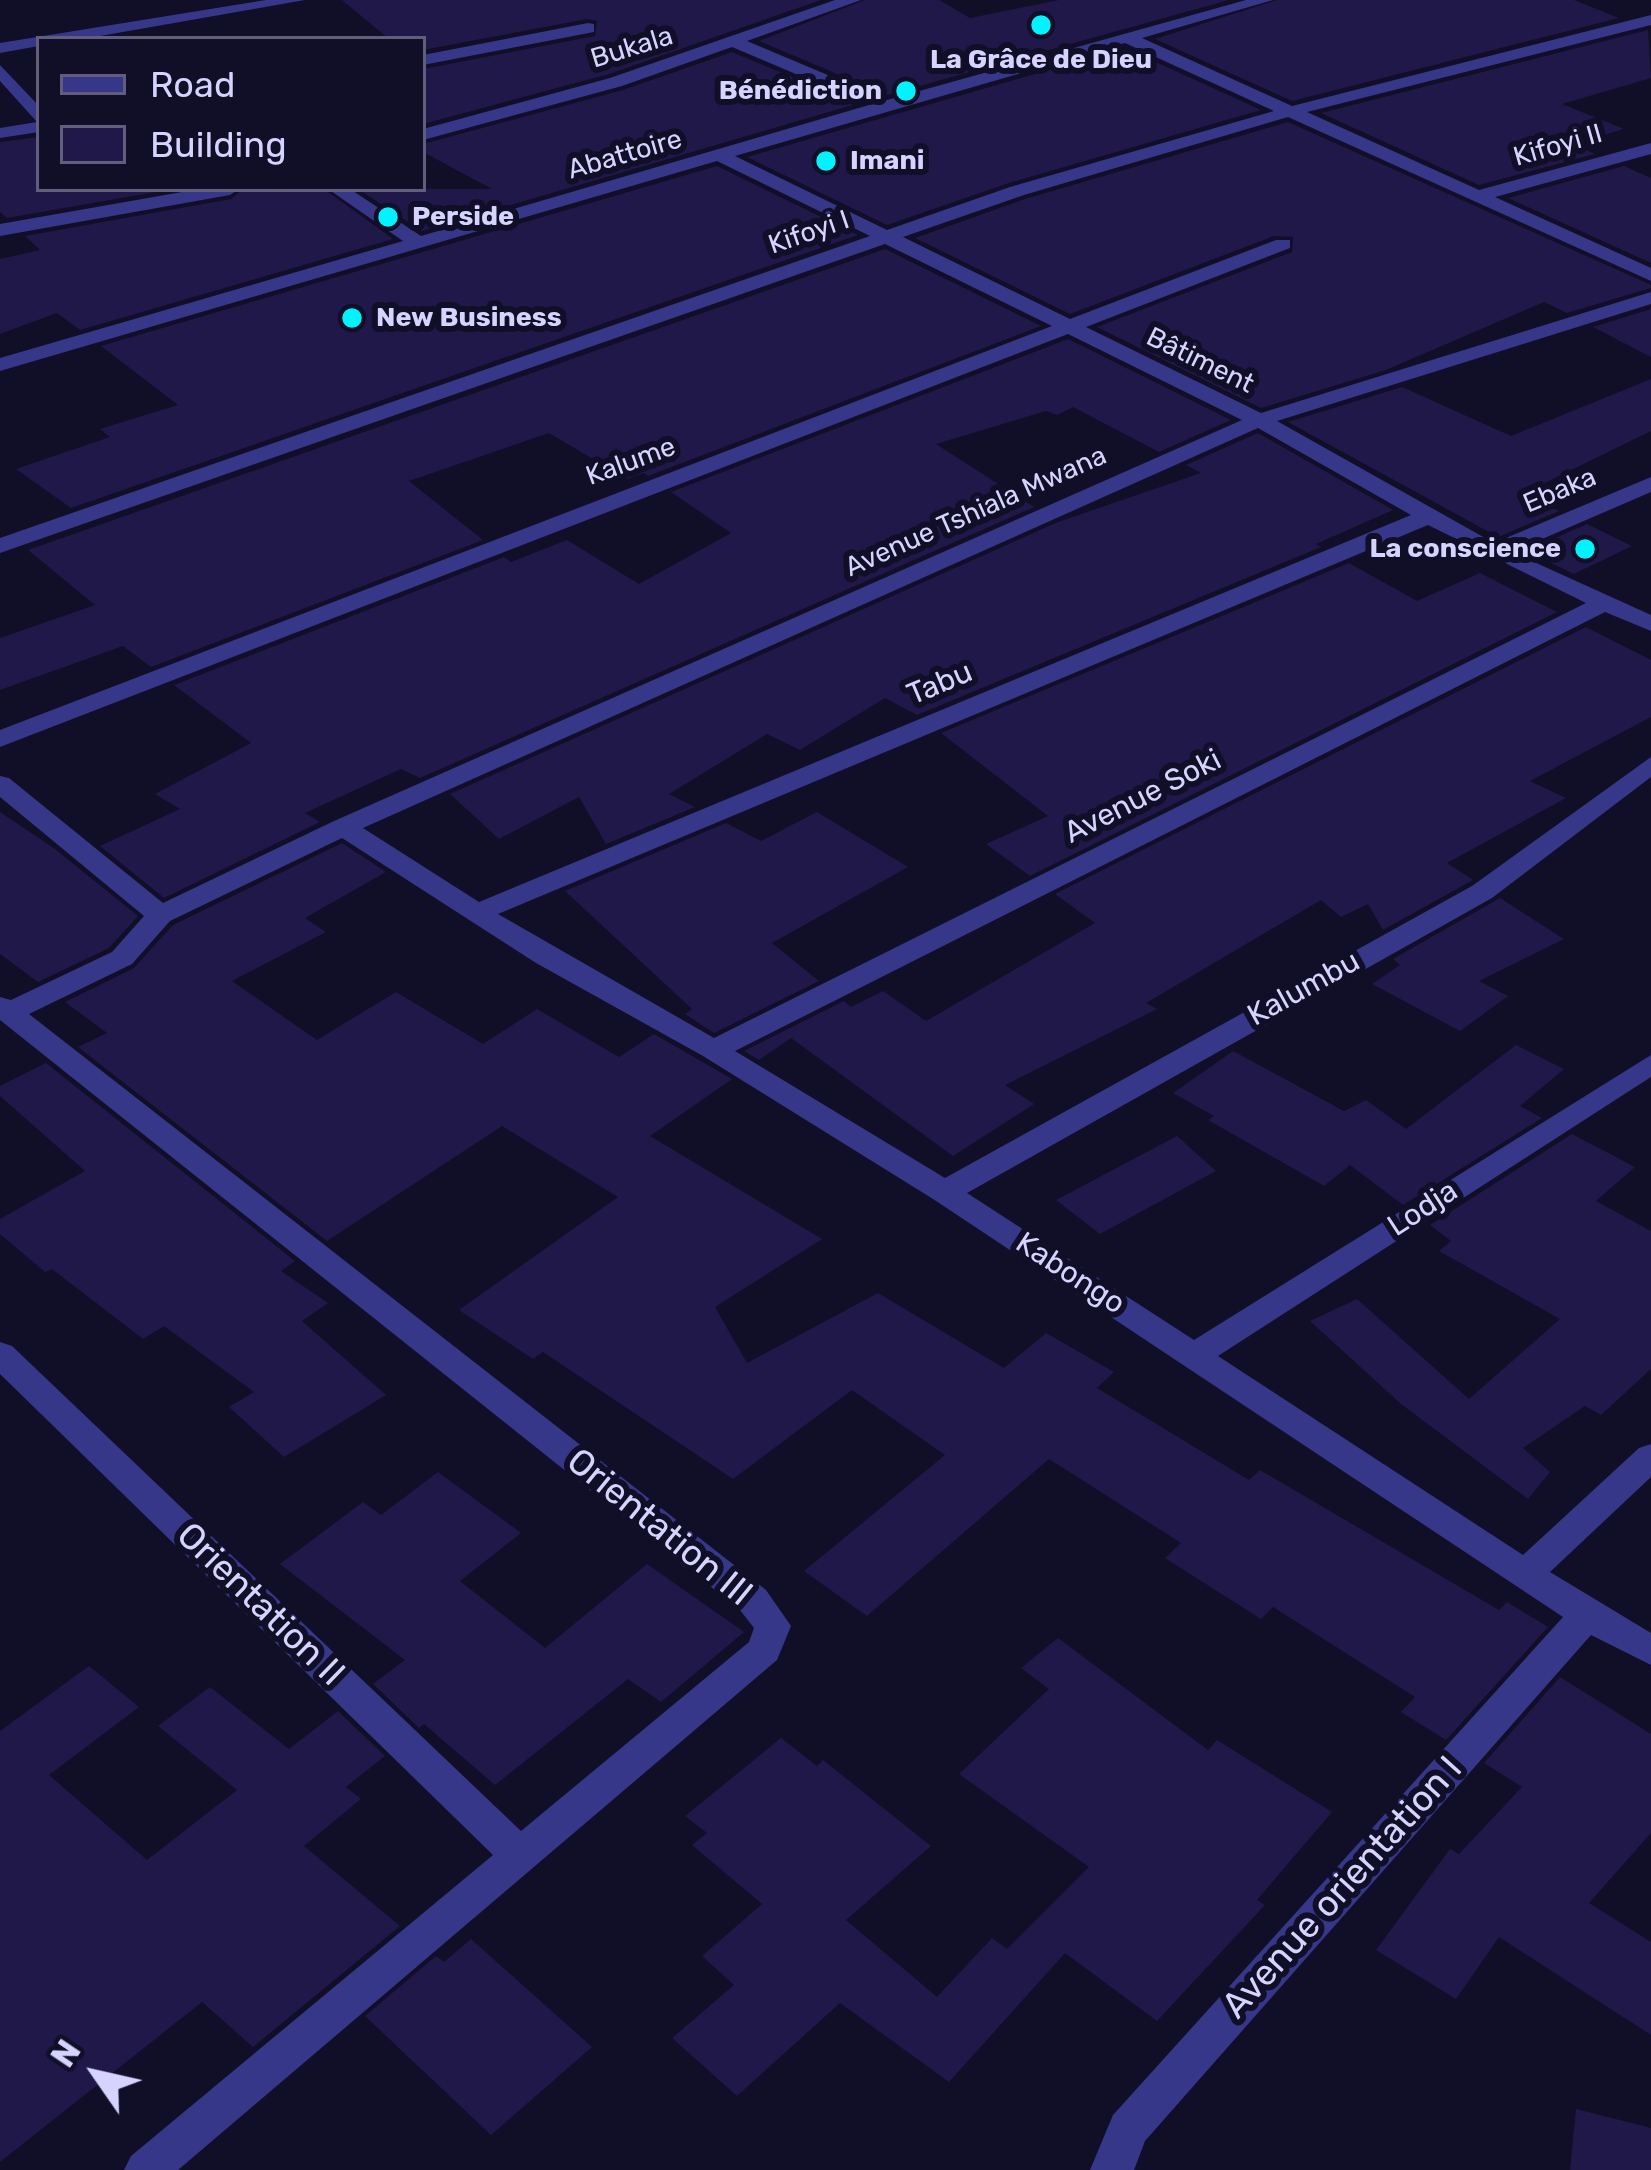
<!DOCTYPE html>
<meta charset="utf-8">
<style>
body{margin:0}
#map{position:relative;width:1651px;height:2170px;overflow:hidden;background:#110e27;font-family:Rubik,sans-serif}
canvas{display:block}
.legend{position:absolute;left:36px;top:36px;width:390px;height:156px;box-sizing:border-box;background:#110e27;border:3px solid #605d7d;margin:0;padding:15px 21px;list-style:none;font-size:36px;color:#d6d4ff}
.legend li{display:flex;align-items:center;gap:24px;height:60px}
.legend b{width:60px;border:3px solid #605d7d}
.north{position:absolute;left:36px;top:2014px;width:120px;height:120px;-webkit-text-stroke:9px #110e27;paint-order:stroke;rotate:304deg;font-size:33px;font-weight:700;line-height:48px;text-align:center;color:#d6d4ff}
.north::after{content:'';display:block;margin:auto;width:42px;height:54px;background:#d6d4ff;clip-path:polygon(50% 0,100% 100%,50% 72%,0 100%)}
</style>
<div id="map">
<canvas width="1651" height="2170"></canvas>
<ul class="legend">
<li><b style="height:15px;background:#363789"></b>Road</li>
<li><b style="height:33px;background:#201849"></b>Building</li>
</ul>
<div class="north">N</div>
</div>
<script>
const c = document.querySelector('canvas').getContext('2d');
c.lineJoin = 'round';
function fill(path, color) { c.fillStyle = color; c.fill(path, 'evenodd'); }
const shape = rows => new Path2D(rows.map(r => 'M' + r).join(''));
function strokePath(path, color, width, dash) { c.strokeStyle = color; c.lineWidth = width; c.lineCap = dash ? 'butt' : 'round'; c.setLineDash(dash || []); c.stroke(path); }
function label(font, color, halo, rows, align = 'center') {
  c.font = font + ' Rubik,sans-serif'; c.lineWidth = 12; c.setLineDash([]); c.textBaseline = 'middle'; c.strokeStyle = halo; c.fillStyle = color; for (const [text, x, y, turn = 0] of rows) {
    c.save(); c.translate(x, y); c.rotate((+turn || 0) * Math.PI / 180); c.textAlign = isNaN(turn) ? turn : align; if (halo) c.strokeText(text, 0, 0); c.fillText(text, 0, 0); c.restore();
  }
}
fill(shape([
 [342,0,821,0,609,74,423,124,423,69,595,36,597,21,587,19,423,50,423,39,389,39],
 [865,0,939,0,970,18,1059,0,1229,0,887,95,759,41],
 [1277,0,1574,0,1619,18,1292,101,1155,39],
 [1648,30,1651,78,1562,104,1624,129,1574,144,1595,154,1479,185,1321,113],
 [1125,48,1261,110,1009,183,887,225,747,157],
 [732,52,856,104,422,231,358,189,492,189,423,152,423,144,623,90],
 [1288,122,1651,285,1651,288,1567,313,1544,302,1386,370,1261,408,1097,327,1292,252,1293,237,1274,236,1070,314,915,238,1025,199],
 [39,137,39,189,173,189,7,218,0,212,0,142],
 [717,166,858,235,71,508,16,469,110,437,100,429,178,405,101,346],
 [1624,166,1651,178,1651,263,1508,198],
 [243,189,324,189,393,239,80,330,57,313,0,334,0,259,40,250,25,236,231,199],
 [885,249,1041,326,648,476,644,473,627,479,549,433,409,481,483,540,151,667,123,646,0,690,0,638,95,605,28,550],
 [1651,309,1651,357,1593,327],
 [1068,339,1231,420,1159,452,1073,407,1057,415,1046,411,936,444,1034,507,420,778,401,769,305,813,320,822,164,898,100,846,180,809,155,794,251,743,174,685,504,557,511,562,567,540,639,584,731,533,671,492],
 [1651,379,1651,431,1522,494,1559,511,1498,537,1288,422,1402,387,1511,436],
 [1258,433,1393,510,1316,544,1321,547,917,715,885,698,800,750,767,734,669,794,695,807,606,844,579,797,499,839,450,794,1058,522,1201,473,1186,465],
 [1587,524,1632,546,1574,574,1526,551],
 [1349,563,1417,601,1480,573,1557,612,1030,876,986,844,1048,816,941,733],
 [1586,627,1651,660,1651,717,1530,781,1566,798,1447,863,1473,880,1383,930,1368,904,1341,917,1321,900,1146,1003,1157,1009,1005,1085,1034,1104,953,1156,791,1038,759,1060,744,1051,844,1001,851,1007,883,991,926,1021,1095,923,1055,894],
 [0,812,55,849,138,916,109,948,38,982,0,954],
 [817,812,908,867,772,943,819,981,714,1033,685,1014,692,1009,565,891,726,823,761,841],
 [342,843,386,872,305,918,326,932,232,981,317,1040,396,992,483,1044,537,1009,619,1057,654,1034,732,1079,650,1136,822,1239,715,1307,747,1363,878,1293,1004,1368,1046,1333,1114,1372,1097,1388,1249,1480,1260,1470,1499,1610,1507,1602,1548,1627,1446,1740,1401,1712,1415,1697,1273,1607,1261,1619,1165,1558,1181,1543,1049,1459,867,1616,804,1571,945,1455,852,1390,733,1479,543,1352,533,1359,459,1310,618,1197,502,1126,327,1241,78,1047,107,1033,65,1002,134,968,173,925],
 [1500,898,1564,939,1479,981,1508,996,1460,1031,1372,984,1400,965,1393,959],
 [1516,1045,1564,1069,1520,1106,1542,1118,1403,1205,1350,1165,1324,1186,1208,1120,1214,1116,1173,1093,1233,1051,1344,1111,1366,1100,1406,1129],
 [46,1063,295,1261,281,1271,328,1303,302,1321,386,1395,284,1457,229,1407,254,1392,164,1326,143,1339,52,1269,45,1272,0,1234,0,1219,85,1171,0,1096,0,1086],
 [1572,1134,1635,1167,1596,1201,1651,1231,1651,1369,1601,1415,1585,1406,1523,1448,1550,1472,1528,1499,1401,1404,1310,1321,1357,1299,1469,1399,1560,1319,1439,1251,1451,1241,1430,1225],
 [1177,1136,1216,1171,1100,1234,1056,1200],
 [438,1472,521,1533,460,1581,545,1648,647,1564,744,1632,661,1702,628,1679,495,1785,424,1724,419,1728,373,1684,405,1660,280,1564,363,1502,381,1515],
 [1058,1638,1208,1750,1217,1740,1332,1812,1257,1900,1265,1905,1157,2021,1065,1953,949,2082,840,2003,737,2096,672,2038,734,1985,702,1956,762,1904,692,1845,707,1833,685,1816,781,1738,817,1766,823,1760,931,1846,846,1920,937,1997,992,1938,1007,1949,1089,1867,959,1774,1049,1689,1021,1668],
 [89,1666,139,1707,49,1775,147,1860,237,1790,158,1726,210,1687,289,1749,338,1711,385,1756,346,1787,361,1799,304,1846,400,1926,253,2047,202,2002,0,2162,0,1731],
 [1560,1677,1651,1734,1651,1833,1589,1903,1651,1942,1651,2035,1499,1937,1456,1999,1376,1950,1450,1849,1459,1854,1522,1787,1484,1763],
 [471,1939,592,2047,491,2135,365,2016,436,1956,444,1962],
 [1576,2109,1651,2128,1651,2170,1570,2170]
]), '#201849');
fill(shape([
 [266,0,305,0,83,39,39,39,39,46,0,53,0,43,266,0],
 [835,0,861,0,747,41,887,100,1246,0,1273,0,1142,38,1292,106,1651,15,1651,25,1307,112,1479,190,1651,143,1651,154,1495,197,1651,268,1651,281,1288,117,1024,195,903,237,1070,319,1276,240,1290,240,1290,248,1086,327,1261,413,1651,292,1651,304,1277,421,1494,543,1651,477,1651,492,1512,552,1651,615,1651,631,1605,612,735,1051,945,1178,1472,886,1651,757,1651,777,1492,898,967,1193,1194,1340,1651,1055,1651,1077,1218,1356,1523,1555,1639,1448,1651,1444,1651,1477,1550,1572,1651,1633,1651,1665,1591,1635,1145,2141,1134,2170,1090,2170,1113,2115,1563,1617,933,1199,703,1056,536,963,342,838,170,921,132,964,29,1014,766,1590,791,1626,777,1660,178,2170,124,2170,131,2156,493,1855,0,1374,0,1342,12,1346,521,1831,749,1642,754,1628,740,1610,0,1020,0,997,11,1000,112,952,144,916,0,797,0,776,9,778,163,903,334,821,1242,420,1068,334,0,747,0,730,1052,326,885,244,0,553,0,538,870,236,717,161,0,371,0,358,403,241,328,189,350,189,421,236,869,105,732,47,622,86,423,140,423,129,610,78,835,0],
 [1125,43,1274,111,1010,187,887,230,735,156,1125,43],
 [1258,428,1411,515,479,902,363,828,1258,428],
 [1428,525,1586,603,714,1038,498,914,1428,525],
 [588,23,594,24,594,32,423,65,423,55,588,23],
 [0,65,39,106,39,132,0,138,0,128,37,122,0,81,0,65],
 [199,189,239,189,230,195,0,236,0,224,199,189]
]), '#363789');
for (const [x, y, r, color] of [
 [1041,25,12,"#00f3ff"],
 [906,91,12,"#00f3ff"],
 [826,161,12,"#00f3ff"],
 [388,217,12,"#00f3ff"],
 [352,318,12,"#00f3ff"],
 [1585,549,12,"#00f3ff"]
]) { const dot = new Path2D(); dot.arc(x, y, r, 0, 2 * Math.PI); c.fillStyle = color; c.fill(dot); strokePath(dot, '#110e27', 4.5); }
label('27px', '#d6d4ff', '#110e27', [
 ["Bukala",632,48,-17],
 ["Kifoyi II",1558,146,-16],
 ["Abattoire",625,155,-16],
 ["Kifoyi I",809,233,-19],
 ["Bâtiment",1200,361,26],
 ["Kalume",631,462,-20],
 ["Ebaka",1560,491,-23],
 ["Avenue Tshiala Mwana",976,512,-24]
]);
label('bold 27px', '#d6d4ff', '#110e27', [
 ["La Grâce de Dieu",1041,60,"center"],
 ["Bénédiction",882,91,"right"],
 ["Imani",850,161],
 ["Perside",412,217],
 ["New Business",376,318],
 ["La conscience",1561,549,"right"]
], 'left');
label('30px', '#d6d4ff', '#110e27', [
 ["Tabu",940,684,-23],
 ["Avenue Soki",1143,797,-27],
 ["Kalumbu",1304,989,-29],
 ["Lodja",1423,1209,-33],
 ["Kabongo",1070,1274,33]
]);
label('36px', '#d6d4ff', '#110e27', [
 ["Orientation III",659,1528,39],
 ["Orientation II",260,1605,44],
 ["Avenue orientation I",1343,1888,-48]
]);
</script>
